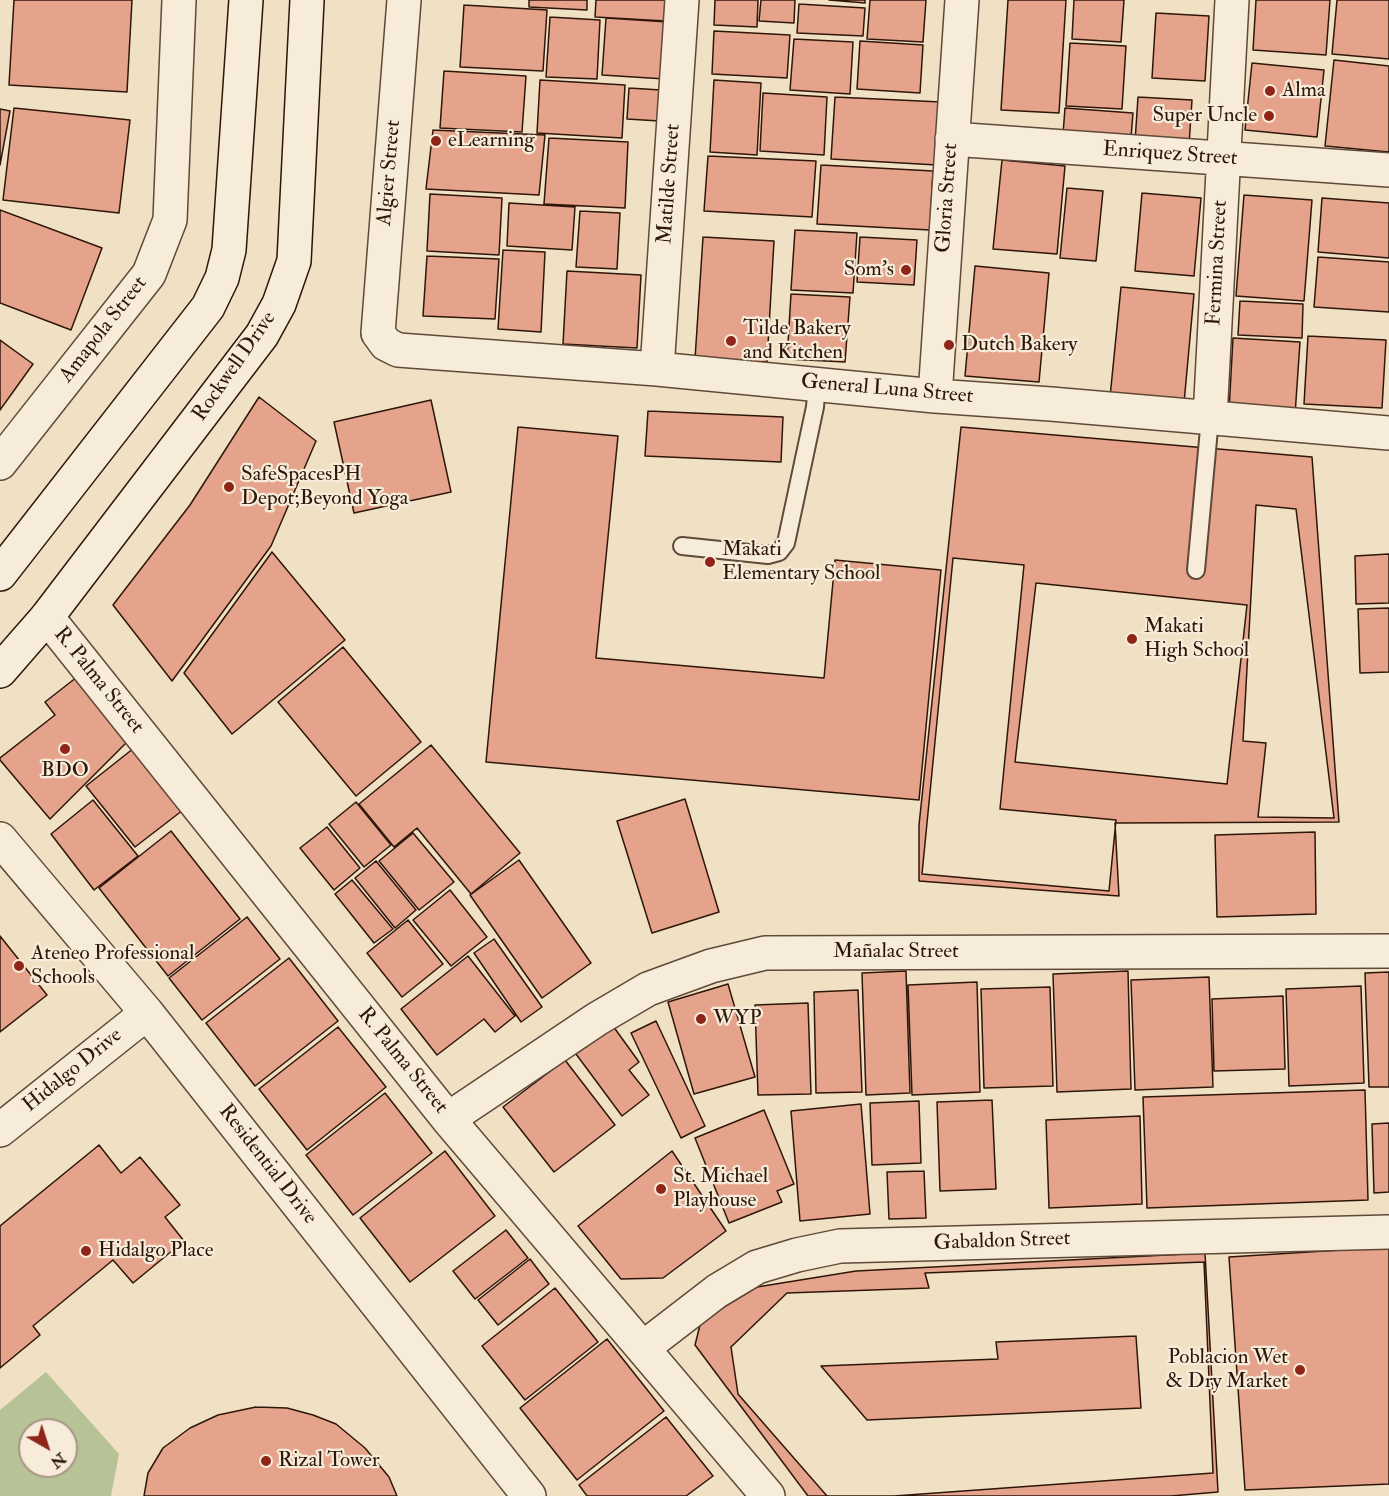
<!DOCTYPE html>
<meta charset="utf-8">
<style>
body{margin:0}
#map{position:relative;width:1389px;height:1496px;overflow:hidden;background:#f1e1c4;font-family:"IM FELL Double Pica",serif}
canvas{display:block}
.north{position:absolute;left:18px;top:1418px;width:60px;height:60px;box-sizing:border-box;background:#f6ecd9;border:2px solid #a69686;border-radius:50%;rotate:141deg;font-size:16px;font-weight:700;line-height:24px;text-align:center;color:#2e1609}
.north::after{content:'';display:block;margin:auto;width:21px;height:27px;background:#8f2418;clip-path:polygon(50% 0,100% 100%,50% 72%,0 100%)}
</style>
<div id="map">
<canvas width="1389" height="1496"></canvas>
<div class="north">N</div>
</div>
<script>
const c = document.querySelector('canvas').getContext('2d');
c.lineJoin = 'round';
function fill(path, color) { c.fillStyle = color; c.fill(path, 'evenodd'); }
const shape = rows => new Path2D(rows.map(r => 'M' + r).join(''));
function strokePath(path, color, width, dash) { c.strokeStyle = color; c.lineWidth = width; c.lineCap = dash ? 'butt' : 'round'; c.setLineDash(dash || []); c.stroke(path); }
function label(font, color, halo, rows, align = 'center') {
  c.font = font + ' "IM FELL Double Pica",serif'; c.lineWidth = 4.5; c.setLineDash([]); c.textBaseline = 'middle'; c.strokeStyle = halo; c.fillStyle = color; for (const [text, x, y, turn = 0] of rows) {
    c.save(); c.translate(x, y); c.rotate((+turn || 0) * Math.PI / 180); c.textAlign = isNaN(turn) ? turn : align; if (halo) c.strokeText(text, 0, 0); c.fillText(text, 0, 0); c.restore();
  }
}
fill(shape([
 [46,1372,119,1454,111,1496,0,1496,0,1410],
 [30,1430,66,1430,66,1466,30,1466]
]), '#b7c396');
const building = shape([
 [14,0,132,0,127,92,9,85,14,0],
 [529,0,587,0,587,10,529,7,529,0],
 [596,0,667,0,666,21,595,17,596,0],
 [715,0,758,0,757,27,714,25,715,0],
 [761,0,795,0,794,23,759,21,761,0],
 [829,0,865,0,865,3,829,0],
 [870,0,926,0,923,42,867,39,870,0],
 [1008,0,1066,0,1059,113,1001,110,1008,0],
 [1074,0,1124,0,1121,42,1072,39,1074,0],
 [1256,0,1330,0,1326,55,1253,50,1256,0],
 [1337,0,1389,0,1389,59,1332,54,1337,0],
 [799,4,865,8,863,36,797,33,799,4],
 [464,5,547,10,543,71,460,67,464,5],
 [1156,13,1209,16,1205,81,1152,78,1156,13],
 [550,17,600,20,597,79,546,77,550,17],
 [606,18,668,22,665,79,602,75,606,18],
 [714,31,790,35,787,78,712,74,714,31],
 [794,39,853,42,850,94,790,90,794,39],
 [860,41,923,45,920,93,857,89,860,41],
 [1070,43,1126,46,1122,109,1066,106,1070,43],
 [1334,60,1389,66,1389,152,1325,146,1334,60],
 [1252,63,1324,70,1317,137,1245,130,1252,63],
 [444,71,526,76,522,132,440,128,444,71],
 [540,80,625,85,622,138,537,133,540,80],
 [714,80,761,83,757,155,710,152,714,80],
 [629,88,661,90,659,121,627,119,629,88],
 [763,93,827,97,824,155,760,151,763,93],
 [835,97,941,102,937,165,831,159,835,97],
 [1138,97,1192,100,1189,145,1135,142,1138,97],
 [14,108,130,120,119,213,3,200,14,108],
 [1065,108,1133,113,1131,138,1063,134,1065,108],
 [0,109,10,111,0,165,0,109],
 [433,130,545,135,539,195,426,189,433,130],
 [549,138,628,142,625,208,544,204,549,138],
 [708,156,816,161,812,217,704,211,708,156],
 [1002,160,1065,166,1057,254,993,249,1002,160],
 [821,165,933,171,930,230,817,224,821,165],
 [1067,188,1103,191,1096,261,1060,258,1067,188],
 [1142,193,1201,198,1194,276,1135,271,1142,193],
 [430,194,502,198,499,255,427,251,430,194],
 [1244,195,1312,200,1304,301,1236,296,1244,195],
 [1322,198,1389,203,1389,258,1318,252,1322,198],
 [509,203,575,207,572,250,507,246,509,203],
 [0,210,102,248,71,330,0,303,0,210],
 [580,211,620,213,617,269,576,267,580,211],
 [795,230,857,233,853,293,791,290,795,230],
 [703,237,774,241,767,362,695,359,703,237],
 [860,237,917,240,914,285,857,282,860,237],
 [503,250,545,252,541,332,498,329,503,250],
 [427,256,499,259,495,319,423,316,427,256],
 [1318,257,1389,262,1389,312,1314,307,1318,257],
 [975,266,1049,273,1039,382,965,376,975,266],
 [567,271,641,275,637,348,563,344,567,271],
 [1121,287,1194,294,1184,403,1110,397,1121,287],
 [791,294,850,297,845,362,787,359,791,294],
 [1240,301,1303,304,1302,338,1238,335,1240,301],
 [1308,336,1386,340,1382,408,1304,404,1308,336],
 [1233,338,1300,342,1295,415,1229,411,1233,338],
 [0,340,33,364,0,410,0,340],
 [259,397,316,441,271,546,172,681,113,605,190,505,259,397],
 [431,400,451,492,354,513,334,422,431,400],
 [648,411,783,417,781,462,645,456,648,411],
 [518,427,618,436,596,658,824,678,835,560,941,570,919,800,486,762,518,427],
 [961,427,1312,457,1339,822,1115,823,1119,896,919,881,919,825,961,427],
 [1256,505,1296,509,1334,818,1258,817,1266,743,1243,741,1256,505],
 [272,552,345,640,232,734,184,673,272,552],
 [1389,554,1389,603,1356,604,1355,556,1389,554],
 [953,558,1024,565,1000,809,1116,820,1109,891,922,874,953,558],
 [1036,583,1247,605,1227,784,1015,762,1036,583],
 [1389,608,1389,672,1360,673,1358,609,1389,608],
 [343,647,421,742,356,796,278,702,343,647],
 [77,677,128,741,50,819,0,760,0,758,55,715,45,702,77,677],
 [431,745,520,853,471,894,417,828,394,847,359,804,431,745],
 [134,748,183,810,135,847,86,786,134,748],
 [685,799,719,912,652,933,617,821,685,799],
 [93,800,138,856,94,890,51,834,93,800],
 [356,802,391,845,364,867,329,824,356,802],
 [327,827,360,868,334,890,300,848,327,827],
 [171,831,240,919,168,976,99,888,171,831],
 [1315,832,1316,914,1217,917,1215,835,1315,832],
 [413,833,454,882,419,910,379,861,413,833],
 [519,860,591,963,542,998,470,895,519,860],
 [376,861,416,910,395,928,355,878,376,861],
 [352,880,393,929,374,943,335,894,352,880],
 [450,890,487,937,451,966,413,920,450,890],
 [247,917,280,959,202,1020,169,978,247,917],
 [408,920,443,964,402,997,367,953,408,920],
 [0,936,47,995,0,1032,0,936],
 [494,939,542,1007,521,1022,474,953,494,939],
 [468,956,515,1016,495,1032,484,1019,437,1055,401,1009,468,956],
 [289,958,338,1021,255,1086,206,1023,289,958],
 [906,971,910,1093,866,1095,862,973,906,971],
 [1128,971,1131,1089,1057,1092,1053,974,1128,971],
 [1389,972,1389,1087,1369,1087,1365,973,1389,972],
 [1209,977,1213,1087,1135,1090,1131,980,1209,977],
 [977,982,980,1092,912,1095,908,985,977,982],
 [728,984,755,1077,694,1094,668,1002,728,984],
 [1361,986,1364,1083,1289,1086,1286,989,1361,986],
 [1050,987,1053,1086,984,1088,981,989,1050,987],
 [858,990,862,1092,816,1093,814,992,858,990],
 [1283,996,1285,1069,1214,1071,1212,999,1283,996],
 [808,1003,811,1094,758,1095,755,1005,808,1003],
 [656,1021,705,1126,681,1138,631,1033,656,1021],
 [613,1026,639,1062,629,1070,649,1095,622,1116,576,1054,613,1026],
 [338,1027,386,1087,307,1150,259,1089,338,1027],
 [565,1060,615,1125,554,1172,503,1107,565,1060],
 [1365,1090,1368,1200,1147,1208,1143,1097,1365,1090],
 [385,1093,432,1153,353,1215,306,1155,385,1093],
 [992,1100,996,1189,940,1191,937,1102,992,1100],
 [919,1101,921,1163,872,1165,870,1103,919,1101],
 [861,1104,870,1214,800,1221,791,1111,861,1104],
 [764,1110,794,1184,777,1191,782,1202,729,1223,695,1138,764,1110],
 [1140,1116,1142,1204,1049,1208,1046,1120,1140,1116],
 [1389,1123,1389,1192,1374,1193,1372,1124,1389,1123],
 [99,1145,121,1173,140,1157,180,1205,165,1217,184,1241,133,1283,113,1260,33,1326,40,1335,0,1368,0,1226,99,1145],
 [445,1151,495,1216,410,1282,360,1218,445,1151],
 [672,1151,726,1231,663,1278,621,1279,578,1226,672,1151],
 [924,1171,926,1218,889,1219,887,1172,924,1171],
 [506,1230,528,1258,475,1299,453,1271,506,1230],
 [1389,1247,1389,1484,1245,1490,1229,1257,1389,1247],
 [1205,1253,1218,1492,1171,1496,808,1496,695,1345,701,1321,757,1287,856,1271,1205,1253],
 [530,1259,549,1284,498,1325,478,1300,530,1259],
 [1204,1262,1213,1473,894,1496,827,1496,738,1394,731,1347,787,1293,929,1288,925,1273,1204,1262],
 [1136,1336,1141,1408,867,1420,821,1366,998,1359,996,1342,1136,1336],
 [555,1288,598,1342,525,1400,482,1346,555,1288],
 [607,1339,664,1411,577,1480,520,1408,607,1339],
 [256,1407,287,1408,313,1415,336,1424,365,1448,389,1477,397,1496,144,1496,148,1473,163,1448,190,1428,218,1415,256,1407],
 [666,1417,713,1476,686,1496,587,1496,579,1485,666,1417]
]);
fill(building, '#e6a38c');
strokePath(building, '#2e1609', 1.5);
const lane = shape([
 [682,546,768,555,779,552,786,543,815,407,817,384],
 [1196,570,1210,418]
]);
const street = shape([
 [404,0,378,333,386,344,398,350,657,369,935,396,1051,404,1389,433],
 [952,139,1389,170],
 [657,369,682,0],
 [935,396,962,0],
 [1210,418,1232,0],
 [0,463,149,274,170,220,179,0],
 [47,617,448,1119,768,1496],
 [0,839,147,1013,529,1496],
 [448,1119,597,1019,648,989,711,966,765,953,1389,951],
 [0,1130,147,1013],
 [643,1348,717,1291,757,1267,797,1255,840,1246,1389,1232]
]);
const secondary = shape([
 [0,574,208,307,222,278,229,250,246,0],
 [0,671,47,617,262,335,279,304,294,261,307,0]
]);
strokePath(lane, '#5f4938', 20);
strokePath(street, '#5f4938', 36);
strokePath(secondary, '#2e1609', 36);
strokePath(lane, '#f6ecd9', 16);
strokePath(street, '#f6ecd9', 33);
strokePath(secondary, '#f6ecd9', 33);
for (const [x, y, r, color] of [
 [1270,91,6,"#8f2418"],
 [1269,116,6,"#8f2418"],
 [436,141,6,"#8f2418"],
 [906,270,6,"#8f2418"],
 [731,341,6,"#8f2418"],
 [949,345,6,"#8f2418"],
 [229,487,6,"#8f2418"],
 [710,562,6,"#8f2418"],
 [1132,639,6,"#8f2418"],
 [65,749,6,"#8f2418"],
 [19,966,6,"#8f2418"],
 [701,1019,6,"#8f2418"],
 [661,1189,6,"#8f2418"],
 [86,1251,6,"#8f2418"],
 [1300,1370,6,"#8f2418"],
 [266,1461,6,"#8f2418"]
]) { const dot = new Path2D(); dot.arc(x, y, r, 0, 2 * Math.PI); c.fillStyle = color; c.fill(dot); strokePath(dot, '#f6ecd9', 2); }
label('21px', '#2e1609', '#f6ecd9', [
 ["Alma",1282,91],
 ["Super Uncle",1257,116,"right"],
 ["eLearning",448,141],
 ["Som's",894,270,"right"],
 ["Tilde Bakery",743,329],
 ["and Kitchen",743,353],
 ["Dutch Bakery",961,345],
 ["SafeSpacesPH",241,475],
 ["Depot;Beyond Yoga",241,499],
 ["Makati",722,550],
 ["Elementary School",722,574],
 ["Makati",1144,627],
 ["High School",1144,651],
 ["BDO",65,771,"center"],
 ["Ateneo Professional",31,954],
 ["Schools",31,978],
 ["WYP",713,1019],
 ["St. Michael",673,1177],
 ["Playhouse",673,1201],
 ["Hidalgo Place",98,1251],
 ["Poblacion Wet",1288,1358,"right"],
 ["& Dry Market",1288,1382,"right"],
 ["Rizal Tower",278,1461]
], 'left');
label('21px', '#2e1609', '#f6ecd9', [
 ["Enriquez Street",1170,155,4],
 ["Algier Street",390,173,-85],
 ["Matilde Street",670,184,-86],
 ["Gloria Street",948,198,-86],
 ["Fermina Street",1218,263,-87],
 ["Amapola Street",104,330,-52],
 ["Rockwell Drive",235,367,-55],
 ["General Luna Street",887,390,5],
 ["R. Palma Street",98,681,51],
 ["Mañalac Street",896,952],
 ["R. Palma Street",402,1061,51],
 ["Hidalgo Drive",73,1071,-39],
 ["Residential Drive",267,1165,52],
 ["Gabaldon Street",1002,1242,-2]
]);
</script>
